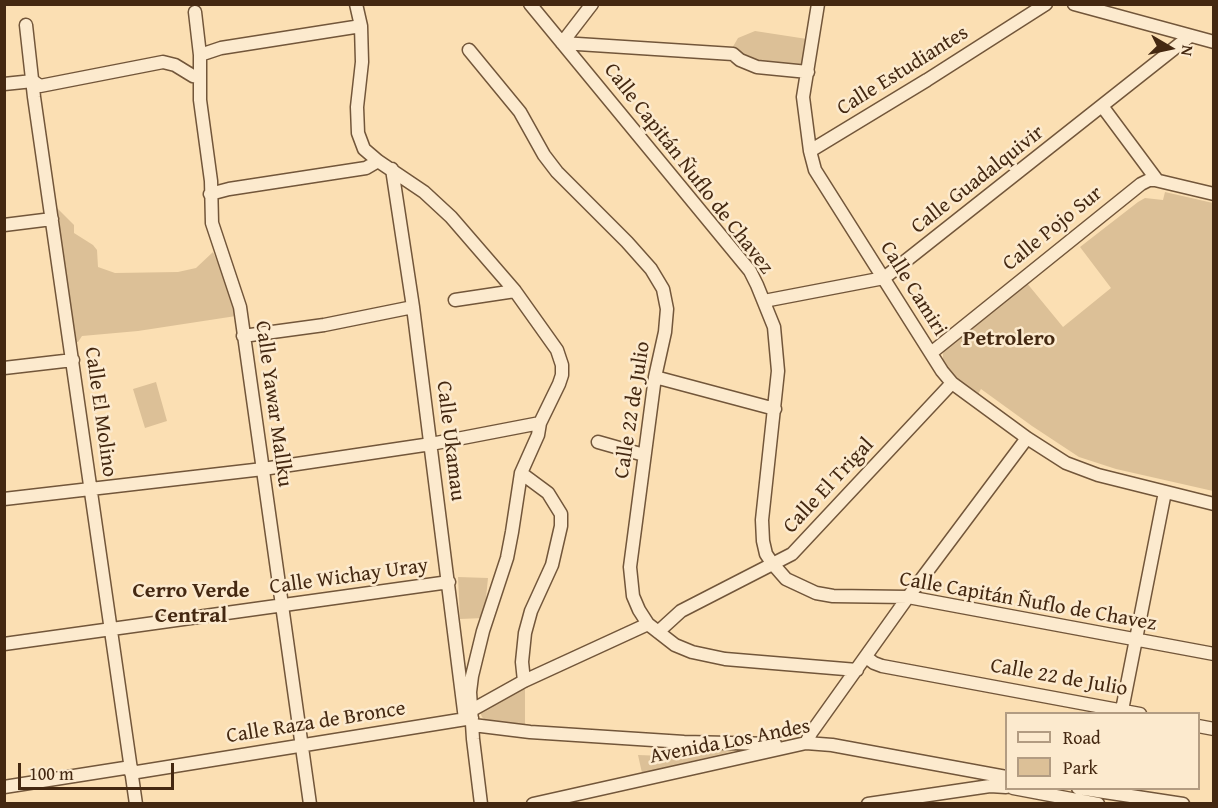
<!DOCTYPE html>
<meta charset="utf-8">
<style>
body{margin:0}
#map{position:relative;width:1218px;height:808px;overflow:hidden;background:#fbdfb3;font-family:"Gentium Book Plus",serif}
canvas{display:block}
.frame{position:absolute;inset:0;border:6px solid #442811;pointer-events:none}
.legend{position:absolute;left:1005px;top:712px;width:195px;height:78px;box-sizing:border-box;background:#fceace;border:2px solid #b29c82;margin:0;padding:8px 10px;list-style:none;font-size:18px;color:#442811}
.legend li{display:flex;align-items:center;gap:12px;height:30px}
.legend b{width:30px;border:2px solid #b29c82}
.north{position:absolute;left:1140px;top:18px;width:60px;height:60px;-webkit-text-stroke:4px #fceace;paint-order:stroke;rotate:99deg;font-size:16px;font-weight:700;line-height:24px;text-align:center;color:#442811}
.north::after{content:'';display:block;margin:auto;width:21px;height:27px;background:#442811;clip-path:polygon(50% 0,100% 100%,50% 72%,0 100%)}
.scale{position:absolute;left:18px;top:763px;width:156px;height:27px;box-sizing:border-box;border:3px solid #442811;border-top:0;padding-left:8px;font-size:18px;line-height:21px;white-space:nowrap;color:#442811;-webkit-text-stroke:4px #fceace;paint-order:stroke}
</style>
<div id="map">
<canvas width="1218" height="808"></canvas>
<div class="frame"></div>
<ul class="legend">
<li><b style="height:8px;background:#fceace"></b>Road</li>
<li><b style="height:16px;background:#dcc097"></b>Park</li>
</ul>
<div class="north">N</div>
<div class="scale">100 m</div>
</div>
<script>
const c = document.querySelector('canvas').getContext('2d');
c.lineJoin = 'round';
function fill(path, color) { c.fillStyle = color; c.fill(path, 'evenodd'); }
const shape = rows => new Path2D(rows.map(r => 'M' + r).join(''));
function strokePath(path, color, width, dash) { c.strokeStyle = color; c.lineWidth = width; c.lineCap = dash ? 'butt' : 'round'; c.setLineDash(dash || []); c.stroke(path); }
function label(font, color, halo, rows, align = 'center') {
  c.font = font + ' "Gentium Book Plus",serif'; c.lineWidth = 5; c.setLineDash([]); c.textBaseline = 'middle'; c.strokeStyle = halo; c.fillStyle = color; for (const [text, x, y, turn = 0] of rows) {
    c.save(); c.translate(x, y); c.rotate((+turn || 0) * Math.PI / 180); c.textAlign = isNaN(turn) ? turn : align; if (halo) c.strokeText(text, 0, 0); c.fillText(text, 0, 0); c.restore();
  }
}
fill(shape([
 [755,31,807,39,805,63,801,66,756,63,731,50,738,38],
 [1165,192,1213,203,1213,491,1116,469,1079,457,1032,426,981,389,977,396,949,371,943,363,943,354,945,347,1026,282,1063,327,1111,288,1080,247,1138,202,1145,198,1163,200],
 [54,208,57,208,74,225,74,233,93,245,97,250,98,267,115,273,178,272,196,268,213,252,230,290,236,316,138,331,82,336,78,342,75,342,60,234],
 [156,382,167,421,145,428,133,389],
 [458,577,488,578,484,618,460,619],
 [525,686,525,730,487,722,482,717,480,712],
 [703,748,738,750,642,773,638,755,664,756]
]), '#dcc097');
const minor = shape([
 [356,4,361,26,362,62,357,107,358,133,364,149,378,161,424,192,451,217,515,291,557,350,562,365,562,375,559,384,540,423,538,435,521,473,512,532,507,558,483,631,472,676,470,692,473,739,481,804],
 [530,4,750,271,757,285,774,327,778,371,762,520,763,541,766,554,772,563,786,579,816,593,833,596,908,597,1214,654],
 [818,4,803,97,810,151,815,170,942,371,952,383,1027,438,1066,463,1098,475,1214,504],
 [1074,4,1214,42],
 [195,12,200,55,200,100,211,181,212,223,240,307,310,804],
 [26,25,34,97,136,804],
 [562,43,733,54,740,60,757,67,808,72],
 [562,43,592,4],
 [469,50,520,112,544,155,557,172,627,242,651,269,663,289,667,309,665,332,655,377,630,567,633,596,639,610,648,624,675,645,692,652,725,659,857,670],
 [200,55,221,48,361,26],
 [4,84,33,81,40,86,163,62,175,65,193,76,199,77],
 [1102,106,1157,180],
 [810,151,927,80,1046,4],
 [392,169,413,307,465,719],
 [210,194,229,189,366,168,378,161],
 [4,225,52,219],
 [455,300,515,291],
 [764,301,884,278,1190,36],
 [243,336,324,325,413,307],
 [931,353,1141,184,1149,180,1155,180,1214,194],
 [4,368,73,360],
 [655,377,775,409],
 [598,442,644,455],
 [521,473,548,493,561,514,561,526,552,565,531,611,525,633,522,662,524,681],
 [4,499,263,469,431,444,540,423],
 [658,632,681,611,792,554,952,383],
 [4,644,449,582],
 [866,657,874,663,882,666,1140,714],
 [472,710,524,681,648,624],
 [1122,710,1165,492],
 [473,725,530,732,684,742,775,744],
 [1198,726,1214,729],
 [806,743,811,733,908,597,1027,438],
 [131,773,472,718],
 [4,787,131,767],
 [1013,788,1098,804],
 [1078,788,1183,804],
 [533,804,806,743,832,745,1006,777],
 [868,804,990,786,1006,787]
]);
strokePath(minor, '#72563a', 15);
strokePath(minor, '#fceace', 12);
label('21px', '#442811', '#fceace', [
 ["Calle Estudiantes",903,71,-32],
 ["Calle Capitán Ñuflo de Chavez",688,169,52],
 ["Calle Guadalquivir",978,180,-38],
 ["Calle Pojo Sur",1053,229,-39],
 ["Calle Camiri",913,289,58],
 ["Calle Yawar Mallku",273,404,82],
 ["Calle 22 de Julio",633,410,-81],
 ["Calle El Molino",100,412,82],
 ["Calle Ukamau",450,441,83],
 ["Calle El Trigal",829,486,-47],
 ["Calle Wichay Uray",349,577,-8],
 ["Calle Capitán Ñuflo de Chavez",1028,602,10],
 ["Calle 22 de Julio",1059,678,10],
 ["Calle Raza de Bronce",316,723,-9],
 ["Avenida Los Andes",730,742,-11]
]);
label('bold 22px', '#442811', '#fceace', [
 ["Petrolero",1009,339],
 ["Cerro Verde",191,591],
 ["Central",191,616]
]);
</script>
